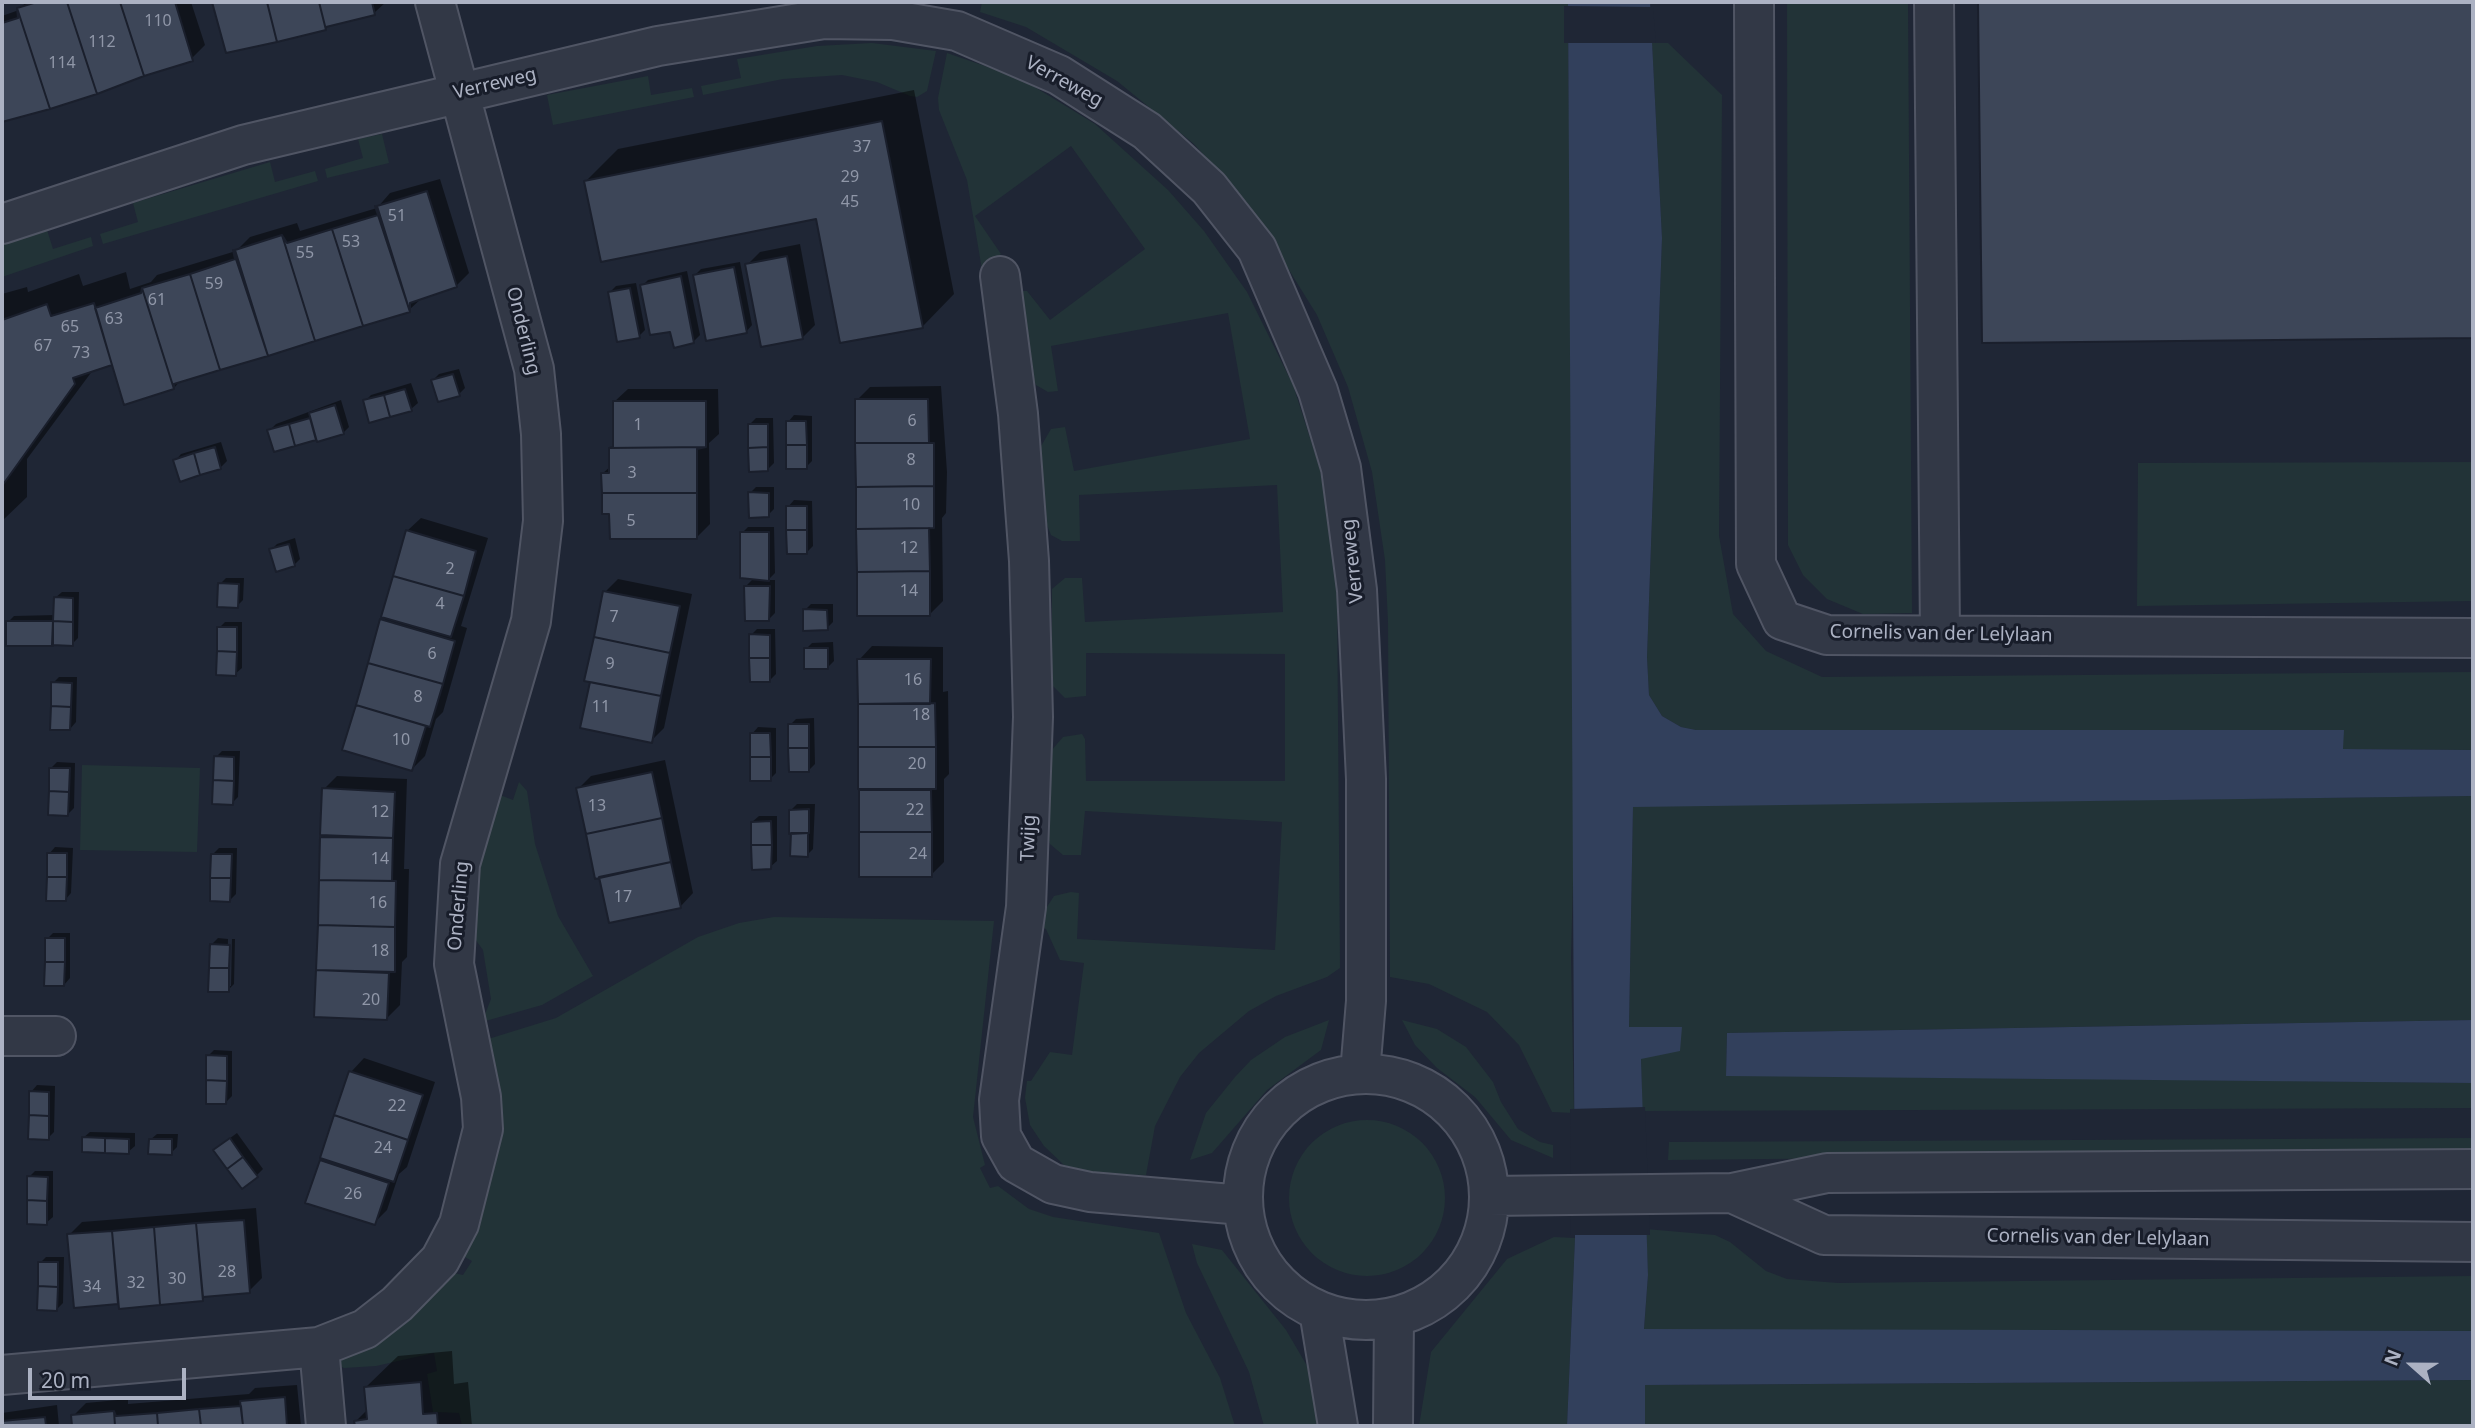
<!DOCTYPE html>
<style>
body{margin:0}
#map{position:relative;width:2475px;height:1428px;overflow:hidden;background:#1f2635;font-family:"Noto Sans",sans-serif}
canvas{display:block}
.frame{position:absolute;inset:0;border:4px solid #acb2c3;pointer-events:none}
.north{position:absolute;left:2377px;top:1330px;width:70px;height:70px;-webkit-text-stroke:5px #181d2a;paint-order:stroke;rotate:291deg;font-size:19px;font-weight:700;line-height:28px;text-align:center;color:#acb2c3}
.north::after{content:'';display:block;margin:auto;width:24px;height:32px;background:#acb2c3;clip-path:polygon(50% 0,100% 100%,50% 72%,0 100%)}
.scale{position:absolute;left:28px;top:1368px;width:158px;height:32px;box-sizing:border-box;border:4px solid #acb2c3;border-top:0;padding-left:9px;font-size:21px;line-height:24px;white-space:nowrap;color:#acb2c3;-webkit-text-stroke:5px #181d2a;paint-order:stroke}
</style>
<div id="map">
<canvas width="2475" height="1428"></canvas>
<div class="frame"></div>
<div class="north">N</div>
<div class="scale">20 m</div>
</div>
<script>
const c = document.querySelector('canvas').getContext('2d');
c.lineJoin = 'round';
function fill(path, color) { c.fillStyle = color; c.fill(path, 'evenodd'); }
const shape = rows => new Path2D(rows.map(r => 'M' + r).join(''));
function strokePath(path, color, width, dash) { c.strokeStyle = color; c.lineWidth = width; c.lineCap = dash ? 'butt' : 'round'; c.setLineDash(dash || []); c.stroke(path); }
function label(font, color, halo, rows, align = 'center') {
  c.font = font + ' "Noto Sans",sans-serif'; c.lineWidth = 6; c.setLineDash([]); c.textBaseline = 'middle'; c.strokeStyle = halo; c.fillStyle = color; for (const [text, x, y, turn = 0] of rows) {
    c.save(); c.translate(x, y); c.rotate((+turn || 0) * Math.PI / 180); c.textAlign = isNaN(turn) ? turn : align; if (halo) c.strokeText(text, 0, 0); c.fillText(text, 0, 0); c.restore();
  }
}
fill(shape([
 [982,2,1568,2,1575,804,1571,957,1574,1113,1552,1112,1519,1045,1487,1012,1429,984,1390,977,1388,622,1385,560,1372,472,1348,387,1317,315,1248,204,1194,144,1117,81,1026,27,980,12],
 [1787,2,1908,2,1912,613,1863,614,1827,599,1803,575,1788,545],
 [872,43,936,51,927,91,917,97,910,96,877,82,842,75,783,79,703,95,701,86,741,78,737,59,817,46],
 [1652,43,1668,43,1722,95,1719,536,1733,614,1766,651,1822,677,2473,672,2473,750,2343,749,2343,730,1696,730,1681,727,1662,716,1649,695,1647,657,1662,238],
 [947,53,1020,78,1095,124,1168,190,1204,231,1247,292,1293,385,1319,466,1331,524,1337,596,1340,968,1327,977,1276,996,1249,1011,1199,1053,1180,1077,1155,1126,1146,1175,1098,1174,1064,1165,1044,1146,1030,1125,1025,1098,1027,1081,1031,1081,1050,1052,1072,1055,1084,963,1060,960,1046,929,1043,928,1043,913,1054,896,1071,892,1079,893,1077,939,1275,950,1282,822,1085,811,1081,855,1063,855,1050,844,1047,836,1051,751,1063,737,1082,734,1085,739,1086,781,1285,781,1285,654,1086,653,1086,696,1065,698,1052,685,1052,589,1065,578,1082,578,1085,622,1283,612,1277,485,1079,495,1080,541,1062,541,1051,535,1045,520,1040,448,1051,429,1065,427,1074,471,1250,439,1228,313,1051,346,1058,391,1048,392,1036,385,1032,376,1022,291,1027,291,1050,320,1145,249,1071,146,975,216,1001,254,982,270,967,180,939,110,938,98],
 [648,76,651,95,692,88,694,97,553,125,547,95],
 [382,134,389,163,327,178,325,169,363,158,358,139],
 [270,162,275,182,315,171,318,181,103,244,100,234,138,222,133,203],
 [47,230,53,249,91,237,93,246,2,277,2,245],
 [2473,462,2473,601,2137,606,2138,463],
 [82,765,200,768,197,852,80,850],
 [519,782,527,791,535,844,558,916,593,976,542,1005,482,1022,491,999,483,950,470,932,471,896,492,792,513,800],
 [2473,796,2473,1020,1727,1033,1726,1075,2473,1083,2473,1108,1642,1111,1641,1058,1682,1027,1629,1027,1633,806],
 [774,917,994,921,973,1117,985,1165,980,1168,990,1188,998,1186,1029,1209,1053,1217,1159,1233,1186,1313,1220,1378,1235,1426,462,1426,459,1413,433,1412,427,1374,437,1371,434,1353,376,1366,344,1368,338,1365,346,1354,449,1272,463,1275,472,1261,461,1255,488,1193,499,1144,485,1040,556,1018,698,937,739,923],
 [1329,1020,1321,1050,1267,1090,1212,1153,1190,1160,1206,1113,1235,1077,1251,1060,1285,1037],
 [1402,1020,1437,1029,1466,1047,1493,1082,1501,1102,1518,1129,1540,1142,1553,1145,1553,1158,1511,1140,1475,1097,1437,1068,1415,1045],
 '1289 1198a78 78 0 1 1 156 0a78 78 0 1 1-156 0Z',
 [2473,1138,2473,1152,1668,1160,1669,1142],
 [1646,1229,1715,1235,1730,1242,1766,1271,1787,1279,1838,1283,2473,1276,2473,1331,1644,1330,1648,1275],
 [1554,1237,1575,1238,1567,1426,1419,1426,1431,1352,1507,1259],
 [1192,1244,1222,1250,1286,1330,1313,1376,1318,1426,1264,1426,1249,1372,1197,1263],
 [2473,1380,2473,1426,1645,1426,1644,1385]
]), '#223337');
fill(shape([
 [1568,2,1650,2,1662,238,1647,657,1649,695,1662,716,1681,727,1696,730,2344,730,2343,749,2473,750,2473,796,1633,807,1629,1027,1682,1027,1680,1051,1641,1059,1648,1275,1644,1329,2473,1331,2473,1380,1645,1385,1645,1426,1567,1426,1575,1238],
 [2473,1020,2473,1083,1726,1076,1727,1033]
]), '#32405c');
fill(shape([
 [1564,6,1653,7,1656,43,1564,43],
 [1645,1107,1650,1235,1571,1235,1570,1109]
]), '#1f2635');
fill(shape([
 [26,2,191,2,205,45,192,58,2,121,2,16,19,10],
 [214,2,386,2,374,13,330,24,326,28,227,51],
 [1980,2,2473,2,2473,337,1984,342],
 [914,90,954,294,923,326,818,217,586,181,618,149],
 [440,179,469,273,456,286,423,297,409,310,181,380,174,388,113,361,93,370,27,459,27,497,2,521,2,294,27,287,28,292,79,274,83,286,126,272,130,289,151,282,157,275,236,251,250,237,297,223,300,231,377,208,390,193],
 [800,244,815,325,802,338,747,265,760,252],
 [740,262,752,325,746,332,695,275,701,269],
 [687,271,700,335,693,342,672,330,642,286,648,280],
 [636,283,645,330,639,336,610,292,616,286],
 [459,369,465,388,459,394,433,380,439,374],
 [411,383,418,403,411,409,370,420,365,401,371,395],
 [941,386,947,472,946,513,942,518,943,601,930,614,857,400,870,387],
 [628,389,718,389,719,434,709,443,710,524,697,537,611,512,603,473,611,466,611,448,615,443,614,402],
 [341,400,349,427,343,433,275,450,269,431,276,424],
 [794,415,812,416,812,461,806,467,788,422],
 [756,418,773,418,774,463,768,469,750,424],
 [221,442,227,461,221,467,181,480,175,461,181,454],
 [756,487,774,487,774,509,768,515,750,493],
 [794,500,812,501,813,546,807,552,788,507],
 [421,518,488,538,461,626,467,628,443,712,436,719,425,756,412,769,344,749,386,616,407,531],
 [748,527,774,527,775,573,768,580,775,580,775,613,769,619,746,586,754,578,742,533],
 [295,538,300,559,294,565,271,550,277,544],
 [226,578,244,578,243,600,237,606,220,584],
 [618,579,692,594,664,728,651,741,592,680,605,592],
 [62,592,79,592,78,638,72,644,8,622,14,616,55,615,55,598],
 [811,604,833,604,833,622,827,628,805,610],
 [225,622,242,622,242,668,235,674,219,628],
 [757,629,775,629,776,674,769,681,751,635],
 [833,642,834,661,828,667,806,649,812,643],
 [872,646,943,647,943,692,948,691,949,774,944,779,944,862,931,875,861,875,859,660],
 [59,677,77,677,76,722,70,729,53,683],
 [814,718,815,764,808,771,790,725,796,719],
 [758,727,776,728,776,773,770,779,752,734],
 [222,751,240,751,238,797,232,803,216,757],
 [665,760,693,893,680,907,578,789,591,776],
 [57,762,75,763,74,808,68,814,51,768],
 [337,776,407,779,404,869,409,869,407,957,402,962,400,1005,387,1018,316,1015,322,838,326,834,324,789],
 [797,804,815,804,813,849,807,855,791,810],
 [759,816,777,816,777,861,770,867,752,822],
 [55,847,73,848,71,893,65,900,49,854],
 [219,848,237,848,236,894,230,900,213,854],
 [53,933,70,933,70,978,64,985,47,939],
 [218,938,228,939,227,986,231,986,232,939,235,939,234,984,228,990,211,945],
 [214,1050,232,1051,232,1096,225,1103,208,1056],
 [364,1058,435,1082,407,1167,399,1174,387,1210,374,1223,321,1161,351,1072],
 [37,1085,55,1086,54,1132,48,1138,31,1092],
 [90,1132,135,1133,135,1146,128,1152,83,1138],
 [237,1133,263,1169,256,1176,222,1144],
 [157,1134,178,1134,177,1147,171,1153,150,1140],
 [35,1171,53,1171,53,1217,46,1223,29,1177],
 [256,1208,262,1278,249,1291,207,1295,203,1299,75,1306,69,1235,82,1222],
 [46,1257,64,1257,63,1303,57,1309,40,1263],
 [452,1351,454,1384,468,1382,472,1426,356,1426,356,1421,368,1409,366,1387,398,1356],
 [297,1385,301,1426,74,1426,73,1416,86,1403,128,1399,128,1404,249,1394,255,1388],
 [57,1405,59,1426,2,1426,2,1413]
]), '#0007');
const building = shape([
 [37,2,67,2,97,94,50,109,17,8,37,2],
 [67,2,120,2,144,76,97,94,67,2],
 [120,2,175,2,193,61,144,76,120,2],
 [212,2,267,2,277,42,226,53,212,2],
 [267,2,319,2,326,30,277,42,267,2],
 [319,2,372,2,375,15,326,27,326,30,319,2],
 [1978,2,2473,2,2473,338,1982,343,1978,2],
 [17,8,50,109,2,122,2,23,18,18,17,8],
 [882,121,923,328,840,343,816,219,601,262,584,181,882,121],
 [427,191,457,287,410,303,410,312,377,206,427,191],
 [375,206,410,312,363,326,332,229,378,215,375,206],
 [332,229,363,326,315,341,282,235,287,243,332,229],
 [282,235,315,341,268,356,235,250,282,235],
 [233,250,268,356,220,370,190,274,235,259,233,250],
 [787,256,803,339,761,347,745,264,787,256],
 [734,267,747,333,706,341,693,275,734,267],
 [190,274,220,370,174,384,174,389,142,288,190,274],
 [681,276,694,343,674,348,670,332,650,335,640,285,681,276],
 [142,288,174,389,124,405,95,308,141,293,142,288],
 [630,288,640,338,617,342,608,292,630,288],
 [94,303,112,365,73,378,75,384,2,486,2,320,47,304,51,316,94,303],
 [453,374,460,396,438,402,431,380,453,374],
 [405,389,412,411,390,417,384,395,405,389],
 [384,395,390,417,369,423,363,400,384,395],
 [855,399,928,399,929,443,855,443,855,399],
 [613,401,706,401,706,447,609,448,613,447,613,401],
 [335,405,344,434,317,442,309,413,335,405],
 [310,418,316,440,295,446,289,424,310,418],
 [786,421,806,421,807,445,786,445,786,421],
 [289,424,295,446,274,452,267,430,289,424],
 [748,424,768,424,768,447,748,448,748,424],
 [855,443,934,443,934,486,856,487,855,443],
 [786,445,807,445,807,469,786,469,786,445],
 [215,447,221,469,200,475,194,453,215,447],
 [706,447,697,449,697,493,602,493,601,473,609,473,609,448,706,447],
 [768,447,768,471,749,472,748,448,768,447],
 [194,453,200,475,180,482,173,460,194,453],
 [934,486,934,528,856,529,856,487,934,486],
 [748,492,769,493,769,517,749,518,748,492],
 [602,493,697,493,697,539,610,539,609,514,602,514,602,493],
 [786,506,807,506,807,530,786,530,786,506],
 [929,528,930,571,857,572,856,529,929,528],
 [406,530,476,551,464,596,393,576,406,530],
 [786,530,807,530,807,554,787,554,786,530],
 [740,532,769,532,769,581,740,578,740,532],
 [289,544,295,566,276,572,269,549,289,544],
 [930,571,930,616,857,616,857,572,930,571],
 [393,576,464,596,451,637,381,617,393,576],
 [218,583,239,584,238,608,217,607,218,583],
 [744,586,770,586,769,621,745,621,744,586],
 [603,591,680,606,670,653,594,637,603,591],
 [54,597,73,598,73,622,53,621,54,597],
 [803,609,827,610,828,630,803,631,803,609],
 [380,619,455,641,443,684,368,663,380,619],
 [6,621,53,621,53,646,6,646,6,621],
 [53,621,73,622,73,646,52,645,53,621],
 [217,627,237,627,237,652,217,651,217,627],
 [749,634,770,635,770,658,749,658,749,634],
 [594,637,670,653,661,696,584,681,594,637],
 [804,648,828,648,828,669,804,669,804,648],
 [217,651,237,652,236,676,216,675,217,651],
 [749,658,770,658,770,682,750,682,749,658],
 [857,659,931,659,930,704,858,704,857,659],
 [368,663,443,684,430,727,356,705,368,663],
 [51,682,72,683,71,707,51,706,51,682],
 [590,682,661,696,652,743,580,728,590,682],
 [935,703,936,747,858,747,858,704,935,703],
 [356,705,426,726,412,771,342,750,356,705],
 [51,706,71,707,70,730,50,730,51,706],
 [788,724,809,724,809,748,788,748,788,724],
 [750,733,770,733,771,757,750,757,750,733],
 [858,747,936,747,936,789,858,789,858,747],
 [788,748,809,748,809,772,789,772,788,748],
 [214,756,234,757,234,781,213,780,214,756],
 [750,757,771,757,771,781,750,781,750,757],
 [49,768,70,768,69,792,49,791,49,768],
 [652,772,662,818,586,834,576,788,652,772],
 [213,780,234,781,233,805,212,804,213,780],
 [322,788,395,792,393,838,320,835,322,788],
 [859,790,931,790,932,832,859,832,859,790],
 [49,791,69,792,68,816,48,815,49,791],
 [809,809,809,833,789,834,789,810,809,809],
 [662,818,671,862,595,879,586,834,662,818],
 [771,821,772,845,751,845,751,822,771,821],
 [859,832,932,832,932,877,859,877,859,832],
 [791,833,808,833,808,857,790,856,791,833],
 [320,837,393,838,392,881,319,880,320,837],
 [751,845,772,845,771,869,752,870,751,845],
 [47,853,67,853,67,877,47,877,47,853],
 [211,854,232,854,231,878,210,878,211,854],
 [671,862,681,908,609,923,599,877,671,862],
 [47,877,67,877,66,901,46,901,47,877],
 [210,878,231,878,230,902,210,901,210,878],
 [319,880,396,881,395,927,318,925,319,880],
 [318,925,395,927,395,972,316,970,318,925],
 [45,938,65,938,65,962,45,962,45,938],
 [210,944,230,945,229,968,209,968,210,944],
 [45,962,65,962,64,986,44,986,45,962],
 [209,968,229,968,229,992,208,992,209,968],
 [316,970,389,973,387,1020,314,1017,316,970],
 [206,1055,227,1056,227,1081,206,1080,206,1055],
 [349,1071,423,1095,408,1140,334,1115,349,1071],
 [206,1080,227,1081,226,1104,206,1104,206,1080],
 [29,1091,49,1092,49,1116,29,1115,29,1091],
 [29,1115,49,1116,49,1140,28,1139,29,1115],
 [334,1115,408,1140,394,1182,320,1158,334,1115],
 [82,1137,105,1138,105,1153,82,1152,82,1137],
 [105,1138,129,1139,129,1154,105,1153,105,1138],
 [230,1138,243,1157,227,1169,213,1150,230,1138],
 [149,1139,172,1139,172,1155,148,1154,149,1139],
 [243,1157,258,1177,242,1189,227,1169,243,1157],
 [320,1160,389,1183,375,1225,305,1203,320,1160],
 [27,1176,48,1177,47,1201,27,1200,27,1176],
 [27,1200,47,1201,47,1225,27,1224,27,1200],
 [244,1220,250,1293,203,1297,196,1223,244,1220],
 [196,1223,203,1301,160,1305,154,1227,196,1223],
 [154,1227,160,1305,119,1309,112,1231,154,1227],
 [112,1231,118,1304,74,1308,67,1234,112,1231],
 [38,1262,58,1262,58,1287,38,1286,38,1262],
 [38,1286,58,1287,57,1311,37,1310,38,1286],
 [421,1382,423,1414,437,1413,438,1426,355,1426,354,1421,367,1419,364,1387,421,1382],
 [285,1397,287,1426,243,1426,240,1401,285,1397],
 [241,1406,243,1426,201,1426,199,1409,241,1406],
 [199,1409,201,1426,158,1426,157,1413,199,1409],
 [114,1411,115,1426,72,1426,71,1415,114,1411],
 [114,1411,116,1416,157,1413,158,1426,115,1426,114,1411],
 [45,1417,46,1426,2,1426,2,1421,45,1417]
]);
fill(building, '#3d4658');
strokePath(building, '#1a1f2c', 2);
const minor = shape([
 [1754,2,1756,564,1782,620,1827,635,2473,638],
 [1934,2,1940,635],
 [2,224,243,145,658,46,824,19,893,20,957,31,1059,75,1147,131,1209,188,1257,249,1318,391,1341,468,1357,590,1366,779,1366,1001,1360,1073],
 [1000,276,1018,414,1029,561,1033,717,1026,907,999,1100,1001,1136,1016,1163,1053,1184,1090,1192,1243,1205],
 [2,1036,56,1036],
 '1243 1197a123 123 0 1 1 246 0a123 123 0 1 1-246 0Z',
 [1732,1193,1824,1235,2473,1242],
 [1489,1196,1732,1193,1827,1173,2473,1169],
 [1319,1311,1338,1426],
 [319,1347,326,1426],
 [2,1375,319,1347,365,1329,397,1304,440,1260,459,1224,483,1129,481,1097,454,964,460,864,531,621,543,521,541,434,534,369,435,2],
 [1393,1426,1394,1317]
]);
strokePath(minor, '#505564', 42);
strokePath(minor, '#323846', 38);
label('16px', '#9097a8', null, [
 ["110",158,21],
 ["112",102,42],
 ["114",62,63],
 ["37",862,147],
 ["29",850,177],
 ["45",850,202],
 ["51",397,216],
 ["53",351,242],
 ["55",305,253],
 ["59",214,284],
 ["61",157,300],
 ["63",114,319],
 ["65",70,327],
 ["67",43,346],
 ["73",81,353],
 ["6",912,421],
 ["1",638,425],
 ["8",911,460],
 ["3",632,473],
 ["10",911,505],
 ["5",631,521],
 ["12",909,548],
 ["2",450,569],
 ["14",909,591],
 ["4",440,604],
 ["7",614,617],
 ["6",432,654],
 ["9",610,664],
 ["16",913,680],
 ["8",418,697],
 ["11",601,707],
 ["18",921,715],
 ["10",401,740],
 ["20",917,764],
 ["13",597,806],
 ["22",915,810],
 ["12",380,812],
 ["24",918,854],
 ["14",380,859],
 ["17",623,897],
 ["16",378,903],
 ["18",380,951],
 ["20",371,1000],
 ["22",397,1106],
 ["24",383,1148],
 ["26",353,1194],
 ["28",227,1272],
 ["30",177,1279],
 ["32",136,1283],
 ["34",92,1287]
]);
label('19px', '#acb2c3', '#181d2a', [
 ["Verreweg",1064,82,29],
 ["Verreweg",495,84,-13],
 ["Onderling",523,331,76],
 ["Verreweg",1353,561,-96],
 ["Cornelis van der Lelylaan",1941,634,1],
 ["Twijg",1029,838,-88],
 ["Onderling",459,906,-85],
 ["Cornelis van der Lelylaan",2098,1238,1]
]);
</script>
